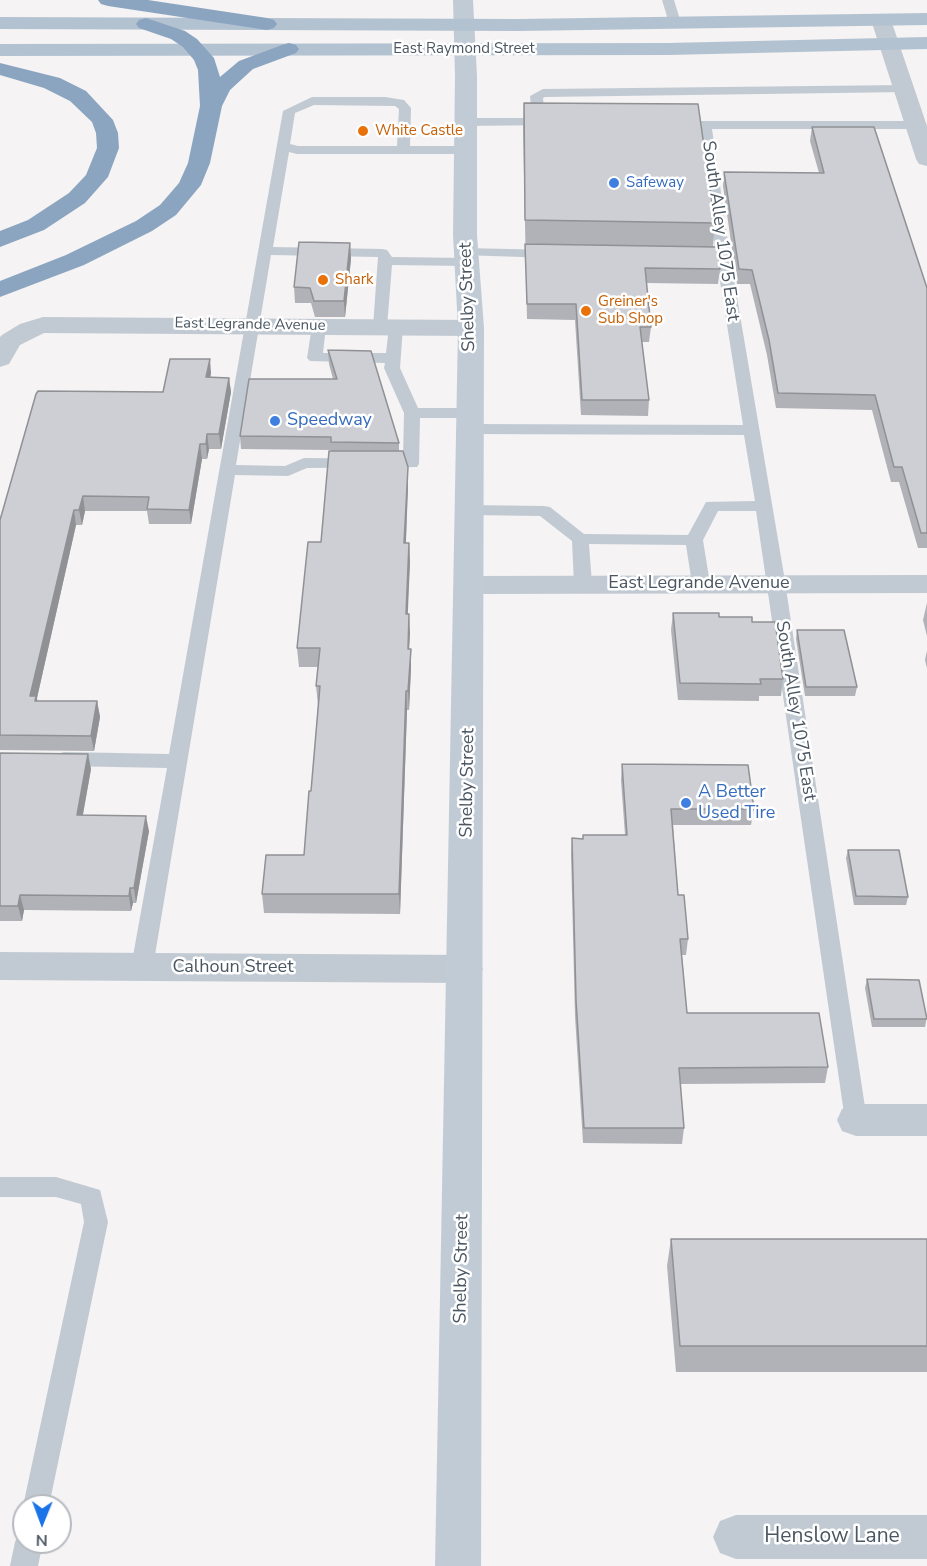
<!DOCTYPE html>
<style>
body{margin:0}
#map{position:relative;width:927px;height:1566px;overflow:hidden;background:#f5f3f3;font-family:"Nunito Sans",sans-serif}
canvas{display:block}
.north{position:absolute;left:12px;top:1494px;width:60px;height:60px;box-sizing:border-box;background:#fff;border:2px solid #b7bbc0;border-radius:50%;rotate:181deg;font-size:16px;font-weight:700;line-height:24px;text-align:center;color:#4a5661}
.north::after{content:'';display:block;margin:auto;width:21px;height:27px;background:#1a73e8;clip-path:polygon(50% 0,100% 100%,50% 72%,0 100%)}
</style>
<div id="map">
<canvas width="927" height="1566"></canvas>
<div class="north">N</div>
</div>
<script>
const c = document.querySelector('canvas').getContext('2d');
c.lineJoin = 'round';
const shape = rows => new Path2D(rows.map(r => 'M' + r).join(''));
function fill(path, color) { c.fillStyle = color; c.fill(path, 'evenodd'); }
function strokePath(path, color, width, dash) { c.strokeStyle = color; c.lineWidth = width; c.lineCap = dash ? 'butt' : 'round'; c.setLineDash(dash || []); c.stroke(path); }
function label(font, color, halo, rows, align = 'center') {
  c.font = font + ' "Nunito Sans",sans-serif'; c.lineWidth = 5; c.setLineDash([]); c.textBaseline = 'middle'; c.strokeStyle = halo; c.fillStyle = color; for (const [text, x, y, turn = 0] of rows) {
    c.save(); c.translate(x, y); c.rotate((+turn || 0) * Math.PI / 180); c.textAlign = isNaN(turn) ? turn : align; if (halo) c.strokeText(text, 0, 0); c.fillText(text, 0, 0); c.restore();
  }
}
fill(shape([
 [662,0,674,0,681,23,679,26,675,27,669,23,662,0],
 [904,85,910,89,908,92,545,97,543,98,545,118,551,119,552,122,551,125,466,126,460,122,466,118,532,118,530,96,543,89,904,85],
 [312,97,385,97,404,100,411,108,410,146,466,146,473,150,466,154,297,154,289,152,273,247,382,249,387,250,392,257,467,258,474,262,467,266,392,265,387,327,380,331,373,327,378,257,271,255,236,465,285,466,304,458,403,459,404,413,384,368,385,363,310,361,307,358,312,326,319,322,326,326,323,353,386,353,389,327,396,323,401,324,403,327,400,368,418,408,470,408,478,413,470,418,420,418,419,464,417,467,307,468,288,476,235,475,153,967,150,973,142,975,134,973,131,967,167,768,64,766,57,764,54,759,57,754,64,752,169,754,283,111,312,97],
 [314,105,395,106,399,109,397,146,298,146,290,144,295,113,314,105],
 [693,121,916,121,922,125,916,129,712,129,730,256,783,569,867,1120,864,1127,856,1129,848,1127,845,1120,756,511,718,511,703,540,710,584,707,588,695,588,692,584,686,545,589,544,592,584,589,588,583,590,577,588,574,584,572,541,540,516,470,515,464,514,462,510,464,506,470,505,544,506,550,507,584,534,688,535,706,502,755,501,744,435,470,434,462,429,470,424,743,425,716,256,699,129,688,128,687,125,693,121],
 [466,248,552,250,559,254,552,258,461,255,459,252,461,249,466,248],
 [0,1177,56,1177,100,1190,108,1222,49,1506,24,1506,24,1509,23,1506,84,1222,81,1204,56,1197,0,1197,0,1177],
 [24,1531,24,1542,43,1542,38,1566,10,1566,15,1542,19,1533,24,1531]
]), '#c1cad2');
fill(shape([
 [881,14,888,16,891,20,927,126,927,166,919,164,916,159,871,20,874,16,881,14],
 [43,317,471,320,480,323,484,328,480,333,471,336,44,333,20,345,9,364,0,367,0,337,2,335,20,324,43,317],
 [927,575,927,593,470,594,460,592,455,585,460,578,470,576,927,575],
 [0,952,465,955,478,959,483,969,478,979,465,983,0,980,0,952],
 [856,1104,927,1104,927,1136,856,1136,842,1131,837,1120,842,1109,856,1104],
 [736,1515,927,1515,927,1559,736,1559,720,1553,713,1537,720,1521,736,1515]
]), '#c1cad2');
fill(shape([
 [453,0,473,0,477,76,477,235,484,328,481,1566,435,1566,458,328,453,235,455,76,453,0]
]), '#c1cbd6');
fill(shape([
 [927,13,927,25,518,31,0,29,0,17,518,19,927,13],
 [927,37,927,49,668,55,0,56,0,44,668,43,927,37]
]), '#b3c2d1');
fill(shape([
 [98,0,148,0,267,18,274,20,277,24,274,28,267,30,108,6,101,4,98,0],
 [146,18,185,31,197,39,214,58,220,77,239,61,282,45,289,43,296,45,299,49,296,53,253,69,230,90,222,106,210,163,201,185,176,215,152,231,84,265,0,297,0,281,66,255,136,221,160,205,179,183,188,163,200,106,198,70,194,60,183,47,171,39,139,28,136,24,139,20,146,18],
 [0,63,60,78,86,91,113,120,118,133,119,148,108,177,85,203,44,230,0,247,0,231,28,220,69,193,86,175,97,148,96,133,92,122,70,101,44,88,0,75,0,63]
]), '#8ba5c1');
fill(shape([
 [524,103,715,223,713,247,720,269,718,284,646,283,651,327,649,342,642,342,649,400,648,416,581,415,575,320,527,319,523,128],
 [812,127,927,288,927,548,918,548,899,482,891,482,872,410,776,408,767,355,750,284,737,284,723,186,724,172,819,173,810,141],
 [350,243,351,259,345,317,315,317,311,303,295,303,294,287],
 [328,350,399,443,399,451,408,486,406,543,409,543,410,562,407,614,410,633,409,649,411,649,411,668,409,710,407,710,400,914,264,913,262,894,304,855,311,791,318,705,316,686,318,667,299,667,297,648,321,542,331,451,331,450,241,449,240,436,333,379,329,364],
 [211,373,210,377,229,378,231,392,221,449,209,449,207,459,202,459,191,524,149,524,147,511,85,511,82,525,76,525,37,698,37,701,97,701,100,717,94,751,0,750,0,520],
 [927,603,927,636,923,620],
 [673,613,719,617,752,622,783,679,781,696,759,696,759,701,678,700,671,630],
 [797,630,857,687,855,696,805,696,796,639],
 [927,651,927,668,925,660],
 [0,753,88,754,91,769,83,815,149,831,136,903,133,903,131,911,24,910,22,921,0,921],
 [622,764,754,809,751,825,673,825,678,895,688,939,686,955,682,955,687,1013,828,1067,825,1083,680,1084,684,1128,682,1144,583,1143,575,1016,571,854,572,838,583,839,625,835,621,780],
 [848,850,908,897,906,905,854,905,846,858],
 [867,979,927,1016,925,1027,872,1027,865,988],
 [671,1239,927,1239,927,1372,676,1372,667,1266]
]), '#b0b2b7');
fill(shape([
 [350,243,351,259,345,317,344,301],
 [210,359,211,373,208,392,206,377],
 [229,378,231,392,221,449,219,434],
 [207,434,209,449,207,459,206,444],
 [200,444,202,459,191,524,189,510],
 [408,467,408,486,405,562,404,543],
 [83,496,85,511,82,525,79,510],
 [74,510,76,525,37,698,39,711,30,696],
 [409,543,410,562,407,633,406,614],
 [409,614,410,633,408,668,408,649],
 [411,649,411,668,409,710,408,691],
 [406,691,407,710,400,914,399,894],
 [97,701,100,717,94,751,91,736],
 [88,754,91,769,80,830,77,815],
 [146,816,149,831,136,903,134,888],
 [130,888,133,903,131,911,129,896],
 [20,895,24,910,22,921,18,906]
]), '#909195');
const building = shape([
 [524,103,698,104,715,223,525,220,524,103],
 [812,127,874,127,927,288,927,533,921,533,902,467,894,467,875,395,778,393,769,340,752,270,739,269,724,172,824,173,812,127],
 [299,242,350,243,344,301,314,301,310,288,294,287,299,242],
 [525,244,717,247,720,269,645,268,651,327,640,327,649,400,582,400,576,304,527,304,525,244],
 [328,350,371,351,399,443,331,442,331,437,240,436,249,379,337,379,328,350],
 [170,359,210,359,206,377,229,378,219,434,207,434,206,444,200,444,189,510,147,509,149,497,83,496,79,510,74,510,30,696,36,696,35,701,97,701,91,736,0,735,0,520,36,394,38,391,163,392,170,359],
 [329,451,403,451,408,467,404,543,409,543,406,614,409,614,408,649,411,649,408,691,406,691,399,894,262,894,266,855,304,855,309,791,311,791,320,686,316,686,320,648,297,648,308,542,321,542,329,451],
 [673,613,719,613,719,617,752,617,752,622,775,622,783,679,760,679,761,684,680,683,673,613],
 [797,630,844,630,857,687,806,687,797,630],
 [0,753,88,754,77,815,146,816,134,888,130,888,129,896,20,895,18,906,0,906,0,753],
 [622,764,748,765,754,809,671,809,678,895,684,895,688,939,680,939,687,1013,819,1013,828,1067,679,1068,684,1128,584,1128,576,1000,572,838,583,839,583,835,627,835,622,764],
 [848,850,899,850,908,897,856,896,848,850],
 [867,979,919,980,927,1019,874,1019,867,979],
 [671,1239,927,1239,927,1346,680,1346,671,1239]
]);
fill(building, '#cdcfd5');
strokePath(building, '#909195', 1.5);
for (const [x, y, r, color] of [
 [363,131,6,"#e8710a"],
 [614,183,6,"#3f7fe0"],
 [323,280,6,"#e8710a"],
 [586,311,6,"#e8710a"],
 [275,421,6,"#3f7fe0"],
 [686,803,6,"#3f7fe0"]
]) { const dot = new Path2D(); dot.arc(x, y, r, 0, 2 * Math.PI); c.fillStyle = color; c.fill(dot); strokePath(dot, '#fff', 2); }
label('15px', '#4a5661', '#fff', [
 ["East Raymond Street",464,49],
 ["East Legrande Avenue",250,325,1]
]);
label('15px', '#c56008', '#fff', [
 ["White Castle",375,131],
 ["Shark",335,280],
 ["Greiner's",598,302],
 ["Sub Shop",598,319]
], 'left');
label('15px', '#366cbe', '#fff', [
 ["Safeway",626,183]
], 'left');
label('18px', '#4a5661', '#fff', [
 ["South Alley 1075 East",720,231,82],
 ["Shelby Street",468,297,-92],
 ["East Legrande Avenue",699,584],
 ["South Alley 1075 East",795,711,81],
 ["Shelby Street",468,783,-89],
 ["Calhoun Street",233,968],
 ["Shelby Street",462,1269,-89]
]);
label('18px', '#366cbe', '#fff', [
 ["Speedway",287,421],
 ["A Better",698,793],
 ["Used Tire",698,814]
], 'left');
label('21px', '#4a5661', '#fff', [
 ["Henslow Lane",832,1537]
]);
</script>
